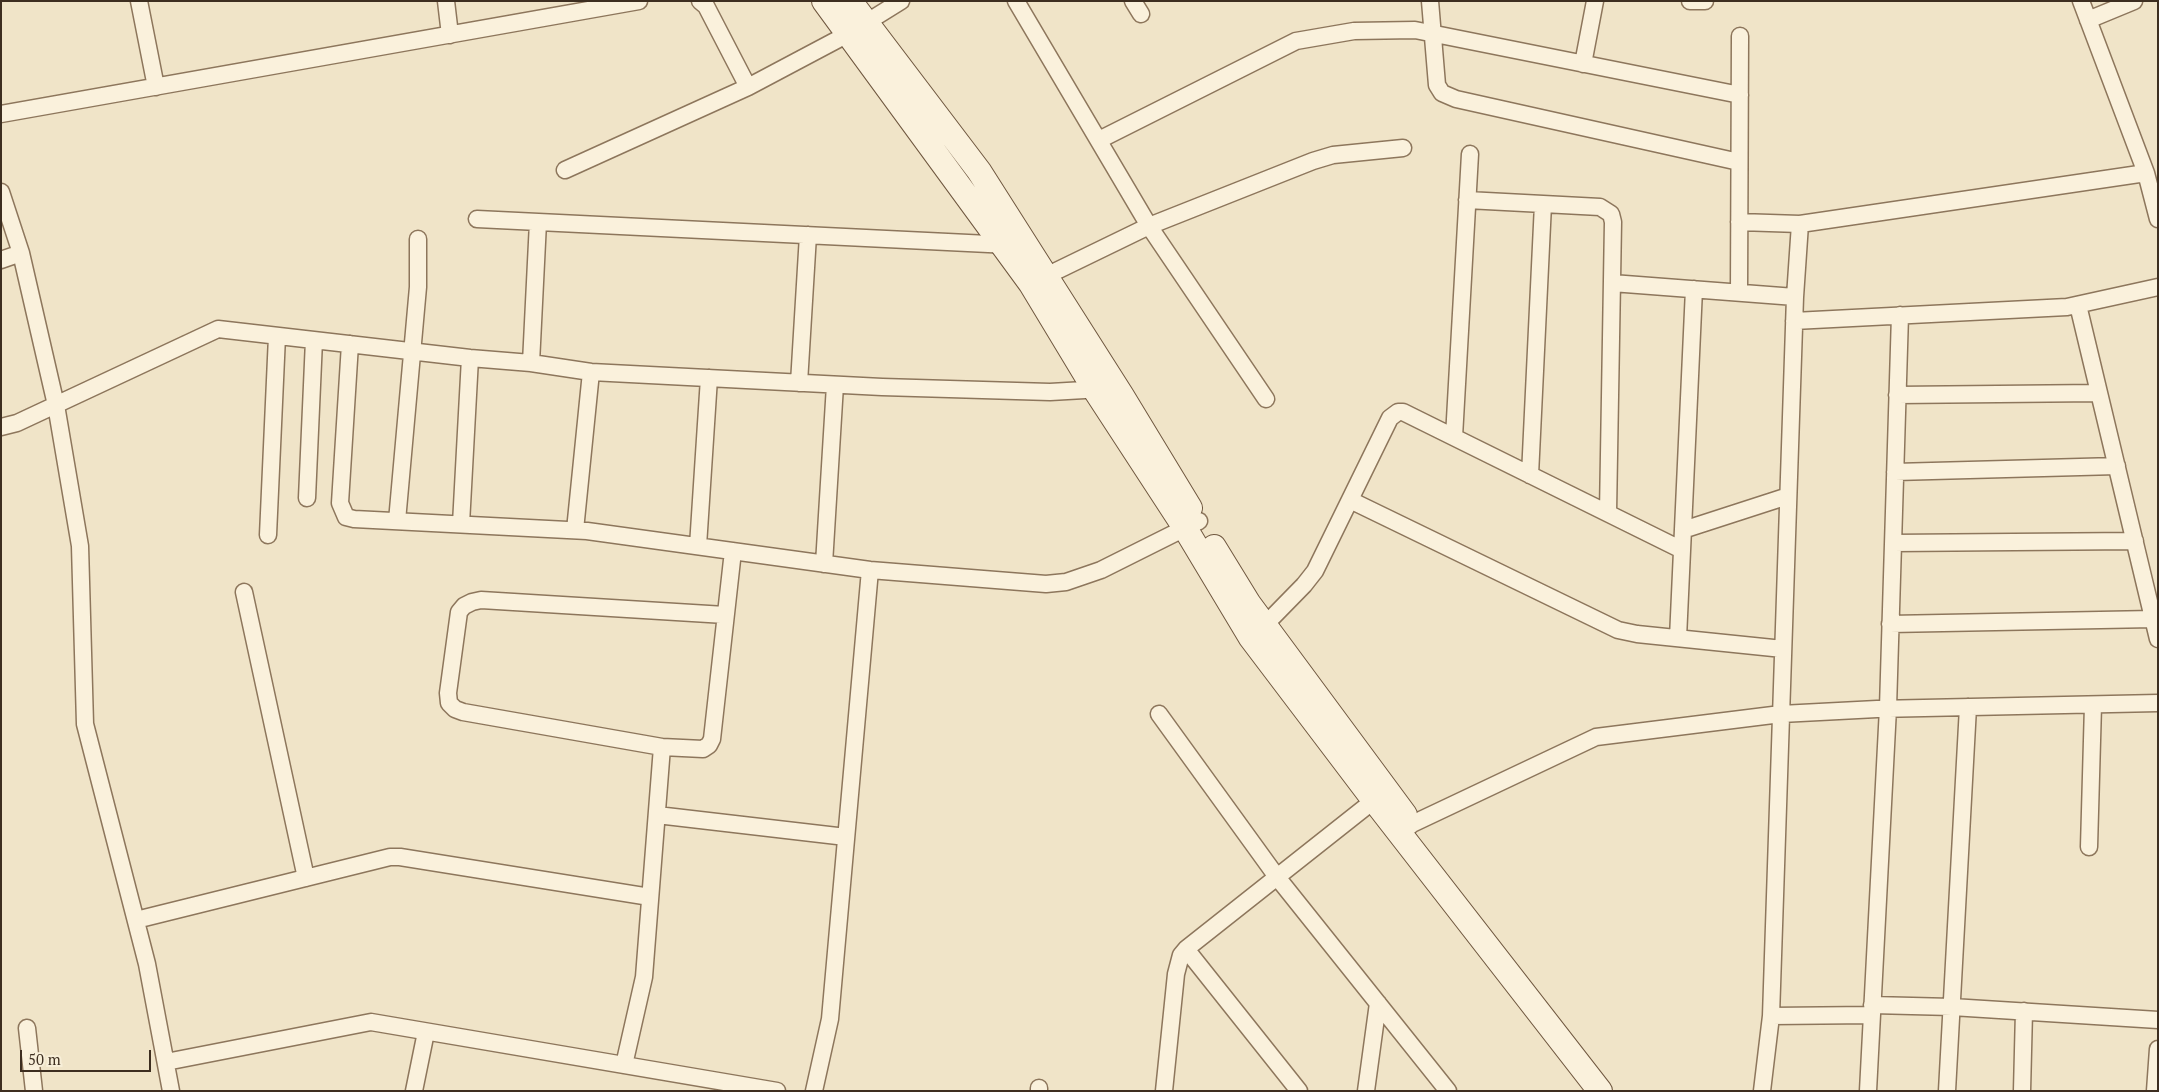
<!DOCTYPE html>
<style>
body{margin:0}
#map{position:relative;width:2159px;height:1092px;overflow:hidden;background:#f0e4c8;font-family:"PT Serif",serif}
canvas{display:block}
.frame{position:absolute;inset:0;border:2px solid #3d2e20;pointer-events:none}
.scale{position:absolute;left:20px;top:1050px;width:131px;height:22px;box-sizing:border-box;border:2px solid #3d2e20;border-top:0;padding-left:6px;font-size:15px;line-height:18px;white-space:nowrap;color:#3d2e20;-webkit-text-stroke:4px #f7eed8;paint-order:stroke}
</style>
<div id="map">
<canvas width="2159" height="1092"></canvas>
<div class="frame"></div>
<div class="scale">50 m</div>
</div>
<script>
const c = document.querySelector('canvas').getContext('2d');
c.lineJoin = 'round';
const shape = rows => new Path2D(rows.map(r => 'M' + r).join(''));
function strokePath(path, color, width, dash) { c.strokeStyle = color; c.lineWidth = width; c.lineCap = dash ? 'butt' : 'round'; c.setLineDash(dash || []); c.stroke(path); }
const street = shape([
 [139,1,156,87],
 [446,1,450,35],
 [700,1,706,6,748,87],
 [1016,1,1149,226,1266,399],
 [1133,1,1141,14],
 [1430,1,1437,85,1442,93,1456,99,1739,162],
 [1690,1,1705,1],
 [2081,1,2146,173,2158,219],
 [2088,20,2134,1],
 [1583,64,1595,1],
 [1,114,639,1],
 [1099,140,1296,41,1354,31,1415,30,1740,95],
 [565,170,748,87,848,34,901,1],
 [1,192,21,253,56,405,80,546,85,724,147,964,171,1091],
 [1467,200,1600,207,1611,214,1613,222,1608,513],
 [477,219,1009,245],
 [1739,222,1800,224,2146,173],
 [1,260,21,253],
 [1046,276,1149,226,1313,161,1333,155,1403,148],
 [1612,283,1795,297],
 [1739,292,1740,36],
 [2078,305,2158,639],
 [1794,321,2067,307,2158,287],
 [350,344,340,503,346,517,354,519,587,531,870,570,1046,584,1066,582,1101,570,1199,521],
 [531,363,538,222],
 [799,383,808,235],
 [1897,395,2099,393],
 [1,427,17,423,218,329,470,358,531,363,591,372,882,387,1050,392,1102,389],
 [1454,437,1470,154],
 [1895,472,2117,466],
 [1530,475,1543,204],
 [307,498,314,340],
 [1350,500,1618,630,1637,634,1783,649],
 [397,521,418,287,418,239],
 [461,524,470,358],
 [575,530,591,372],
 [1683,530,1788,496],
 [268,535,277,336],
 [1893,543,2135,541],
 [698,546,709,378],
 [824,564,835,385],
 [244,592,306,878],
 [725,615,481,600,472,602,464,606,459,612,448,693,449,703,455,709,463,712,662,747,703,749,709,745,712,739,733,551],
 [1890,624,2153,619],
 [1258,632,1304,585,1315,571,1390,418,1398,412,1403,412,1682,550],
 [1678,638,1694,289],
 [1159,714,1277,877,1448,1091],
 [657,815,846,837],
 [1400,834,1412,824,1596,737,1781,714,1877,709,2158,703],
 [2089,847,2093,705],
 [136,920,390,857,400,857,650,897],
 [1186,949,1299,1091],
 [1872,1005,1952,1007,2158,1020],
 [1771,1016,1872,1015],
 [27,1028,34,1091],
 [166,1062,371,1022,777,1091],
 [624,1065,644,977,662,747],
 [414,1091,426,1032],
 [814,1091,830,1019,870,570],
 [1039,1091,1039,1088],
 [1164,1091,1176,974,1181,955,1186,949,1382,794],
 [1366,1091,1378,1003],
 [1762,1091,1771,1016,1795,297,1800,224],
 [1868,1091,1888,708,1900,315],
 [1947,1091,1968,707],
 [2022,1091,2024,1011],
 [2155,1091,2158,1049]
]);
const secondary = shape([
 [824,1,1031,284,1095,390,1185,528,1251,638,1373,799,1600,1091],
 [850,1,979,171,1122,396,1190,508],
 [1214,547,1249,604,1405,815]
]);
strokePath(street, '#8d765c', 19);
strokePath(secondary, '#6f573f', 26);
strokePath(street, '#faf1dc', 16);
strokePath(secondary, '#faf1dc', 24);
</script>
